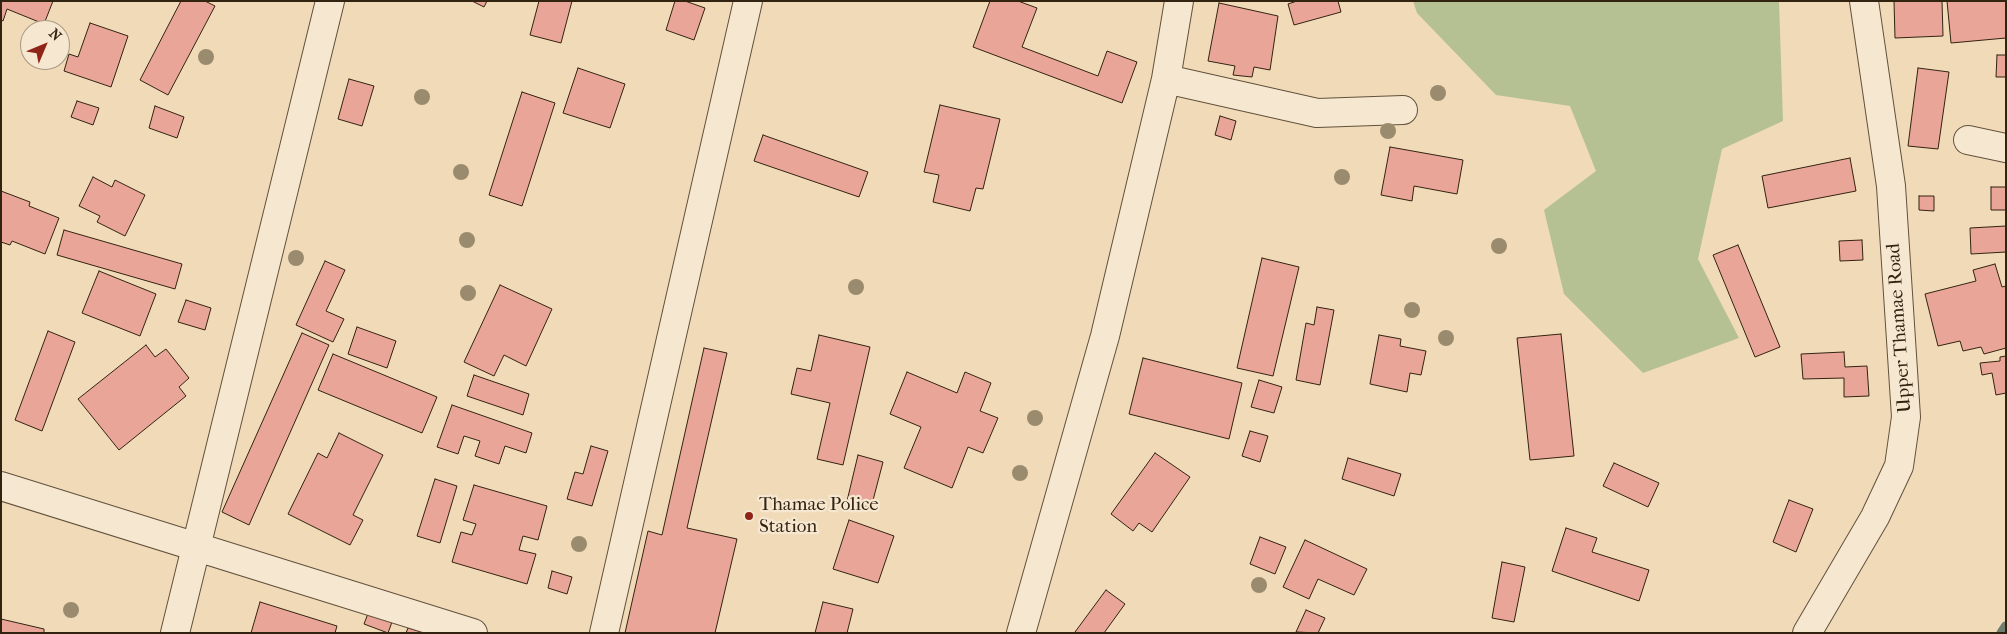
<!DOCTYPE html>
<style>
body{margin:0}
#map{position:relative;width:2007px;height:634px;overflow:hidden;background:#f1dab8;font-family:"IM FELL French Canon",serif}
canvas{display:block}
.frame{position:absolute;inset:0;border:2px solid #322311;pointer-events:none}
.north{position:absolute;left:20px;top:20px;width:50px;height:50px;box-sizing:border-box;background:#f6e7d1;border:1px solid #a89984;border-radius:50%;rotate:45deg;font-size:14px;font-weight:700;line-height:20px;text-align:center;color:#322311}
.north::after{content:'';display:block;margin:auto;width:18px;height:22px;background:#8f2418;clip-path:polygon(50% 0,100% 100%,50% 72%,0 100%)}
</style>
<div id="map">
<canvas width="2007" height="634"></canvas>
<div class="frame"></div>
<div class="north">N</div>
</div>
<script>
const c = document.querySelector('canvas').getContext('2d');
c.lineJoin = 'round';
function fill(path, color) { c.fillStyle = color; c.fill(path, 'evenodd'); }
const shape = rows => new Path2D(rows.map(r => 'M' + r).join(''));
function strokePath(path, color, width, dash) { c.strokeStyle = color; c.lineWidth = width; c.lineCap = dash ? 'butt' : 'round'; c.setLineDash(dash || []); c.stroke(path); }
function label(font, color, halo, rows, align = 'center') {
  c.font = font + ' "IM FELL French Canon",serif'; c.lineWidth = 4.5; c.setLineDash([]); c.textBaseline = 'middle'; c.strokeStyle = halo; c.fillStyle = color; for (const [text, x, y, turn = 0] of rows) {
    c.save(); c.translate(x, y); c.rotate((+turn || 0) * Math.PI / 180); c.textAlign = isNaN(turn) ? turn : align; if (halo) c.strokeText(text, 0, 0); c.fillText(text, 0, 0); c.restore();
  }
}
fill(shape([
 [1413,1,1779,1,1783,121,1722,149,1698,259,1739,338,1643,373,1564,294,1544,210,1596,171,1570,106,1496,95,1417,13]
]), '#b5c193');
strokePath(shape([
 [2002,633,2006,627]
]), '#717e70', 11);
const building = shape([
 [1,1,53,1,44,24,7,9,3,21,1,20,1,1],
 [181,1,205,1,215,6,168,95,140,80,181,1],
 [472,1,487,1,484,7,472,1],
 [539,1,572,1,561,43,530,35,539,1],
 [675,1,685,1,705,8,694,40,666,30,675,1],
 [990,1,1018,1,1037,8,1022,47,1098,76,1107,51,1137,62,1122,103,973,47,990,1],
 [1297,1,1338,1,1341,12,1294,25,1288,4,1297,1],
 [1894,1,1942,1,1943,36,1895,38,1894,1],
 [1947,1,2006,1,2006,38,1951,43,1947,1],
 [1219,3,1278,16,1270,70,1254,67,1252,77,1233,75,1235,66,1208,61,1219,3],
 [90,23,128,36,111,87,64,71,69,54,78,57,90,23],
 [1997,55,2006,55,2006,77,1996,77,1997,55],
 [578,68,625,84,610,128,563,113,578,68],
 [1918,68,1949,72,1938,149,1908,146,1918,68],
 [349,79,374,86,362,126,338,119,349,79],
 [522,92,555,103,522,206,489,195,522,92],
 [77,101,99,108,93,125,71,117,77,101],
 [940,105,1000,119,983,189,976,188,970,211,933,202,939,175,924,172,940,105],
 [155,106,184,117,177,138,149,128,155,106],
 [1220,116,1236,121,1231,140,1215,135,1220,116],
 [763,135,868,172,859,197,754,161,763,135],
 [1390,147,1463,160,1457,194,1414,186,1412,201,1381,195,1390,147],
 [1850,158,1856,191,1768,208,1762,176,1850,158],
 [93,177,112,187,115,180,145,195,125,236,97,222,100,216,79,206,93,177],
 [1991,187,2006,187,2006,210,1991,210,1991,187],
 [1,191,30,202,29,206,59,218,45,254,12,241,10,245,1,242,1,191],
 [1919,196,1934,196,1934,211,1919,210,1919,196],
 [2006,226,2006,252,1971,254,1970,228,2006,226],
 [64,230,182,264,175,289,57,255,64,230],
 [1862,240,1863,260,1840,261,1839,241,1862,240],
 [1738,245,1780,347,1755,357,1713,255,1738,245],
 [1262,258,1299,267,1273,376,1237,368,1262,258],
 [325,261,345,270,326,311,344,319,333,342,296,325,325,261],
 [1995,264,2002,287,2006,286,2006,348,1984,354,1981,347,1963,351,1960,341,1938,346,1925,294,1976,281,1973,270,1995,264],
 [99,271,156,294,140,336,82,313,99,271],
 [500,285,552,309,526,366,504,355,494,376,464,362,500,285],
 [186,300,211,308,205,330,178,322,186,300],
 [1317,307,1334,310,1320,385,1296,380,1306,323,1314,325,1317,307],
 [357,327,396,341,387,368,348,354,357,327],
 [48,331,75,342,42,431,15,420,48,331],
 [302,333,329,345,249,525,222,512,302,333],
 [1561,334,1574,456,1530,460,1517,338,1561,334],
 [819,335,870,347,843,465,817,459,830,403,791,394,797,368,811,371,819,335],
 [1379,335,1401,339,1400,346,1426,351,1421,375,1410,373,1407,392,1370,384,1379,335],
 [146,345,155,357,166,349,189,378,179,387,186,396,119,450,78,399,146,345],
 [704,348,727,353,687,528,737,539,715,633,625,633,648,531,662,535,704,348],
 [1844,352,1845,367,1867,366,1869,396,1844,397,1844,378,1803,379,1801,354,1844,352],
 [333,354,437,397,422,433,318,390,333,354],
 [2006,356,2006,393,1996,395,1992,373,1982,375,1980,363,2000,361,2000,357,2006,356],
 [1143,358,1242,383,1229,439,1129,414,1143,358],
 [907,372,957,393,965,372,991,383,980,411,998,418,983,453,968,447,952,488,904,468,921,427,890,414,907,372],
 [474,375,529,394,523,415,467,396,474,375],
 [1259,380,1282,387,1274,413,1251,407,1259,380],
 [452,405,532,433,526,453,505,446,499,464,475,456,480,441,464,436,458,454,437,447,452,405],
 [1250,431,1268,436,1260,462,1242,456,1250,431],
 [339,433,383,455,353,515,363,520,350,545,288,514,318,453,327,458,339,433],
 [591,446,608,451,592,506,567,499,575,472,583,474,591,446],
 [1155,453,1190,477,1152,532,1139,523,1133,531,1111,514,1155,453],
 [858,455,883,462,871,508,847,501,858,455],
 [1348,458,1401,474,1394,496,1342,479,1348,458],
 [1614,463,1659,483,1648,507,1603,486,1614,463],
 [435,479,457,486,440,543,417,536,435,479],
 [474,485,547,506,538,540,523,536,519,550,536,554,527,584,452,562,461,532,472,535,476,524,463,520,474,485],
 [1789,500,1813,509,1796,552,1773,542,1789,500],
 [849,520,894,536,878,583,833,569,849,520],
 [1566,528,1597,538,1592,552,1649,570,1639,601,1552,571,1566,528],
 [1260,537,1286,547,1275,574,1250,564,1260,537],
 [1305,540,1367,569,1354,595,1318,579,1309,599,1283,587,1305,540],
 [1502,562,1525,567,1514,622,1492,618,1502,562],
 [552,571,572,577,567,594,548,588,552,571],
 [1106,590,1125,604,1104,633,1076,633,1075,632,1106,590],
 [260,602,337,626,335,633,251,633,260,602],
 [823,602,853,609,847,633,815,633,823,602],
 [372,603,396,611,388,633,364,624,372,603],
 [1306,610,1325,618,1318,633,1296,632,1306,610],
 [1,619,44,629,44,633,1,633,1,619],
 [408,628,425,633,406,633,408,628]
]);
fill(building, '#e9a598');
strokePath(building, '#322311', 1);
const minor = shape([
 [1166,79,1317,113,1403,110],
 [1968,140,2006,148],
 [1,486,473,633],
 [175,633,330,1],
 [604,633,748,1],
 [1021,633,1105,336,1166,79,1179,1],
 [1807,633,1875,517,1899,466,1906,417,1891,186,1864,1]
]);
strokePath(minor, '#62513b', 30);
strokePath(minor, '#f6e7d1', 28);
c.fillStyle = '#9a8b6e';
for (const [x, y] of [
 [206,57],
 [1438,93],
 [422,97],
 [1388,131],
 [461,172],
 [1342,177],
 [467,240],
 [1499,246],
 [296,258],
 [856,287],
 [468,293],
 [1412,310],
 [1446,338],
 [1035,418],
 [1020,473],
 [579,544],
 [1259,585],
 [71,610]
]) { c.beginPath(); c.arc(x, y, 8, 0, 2 * Math.PI); c.fill(); }
for (const [x, y, r, color] of [
 [749,516,5,"#8f2418"]
]) { const dot = new Path2D(); dot.arc(x, y, r, 0, 2 * Math.PI); c.fillStyle = color; c.fill(dot); strokePath(dot, '#f6e7d1', 2); }
label('19px', '#322311', '#f6e7d1', [
 ["Upper Thamae Road",1900,328,-94]
]);
label('19px', '#322311', '#f6e7d1', [
 ["Thamae Police",759,505],
 ["Station",759,527]
], 'left');
</script>
